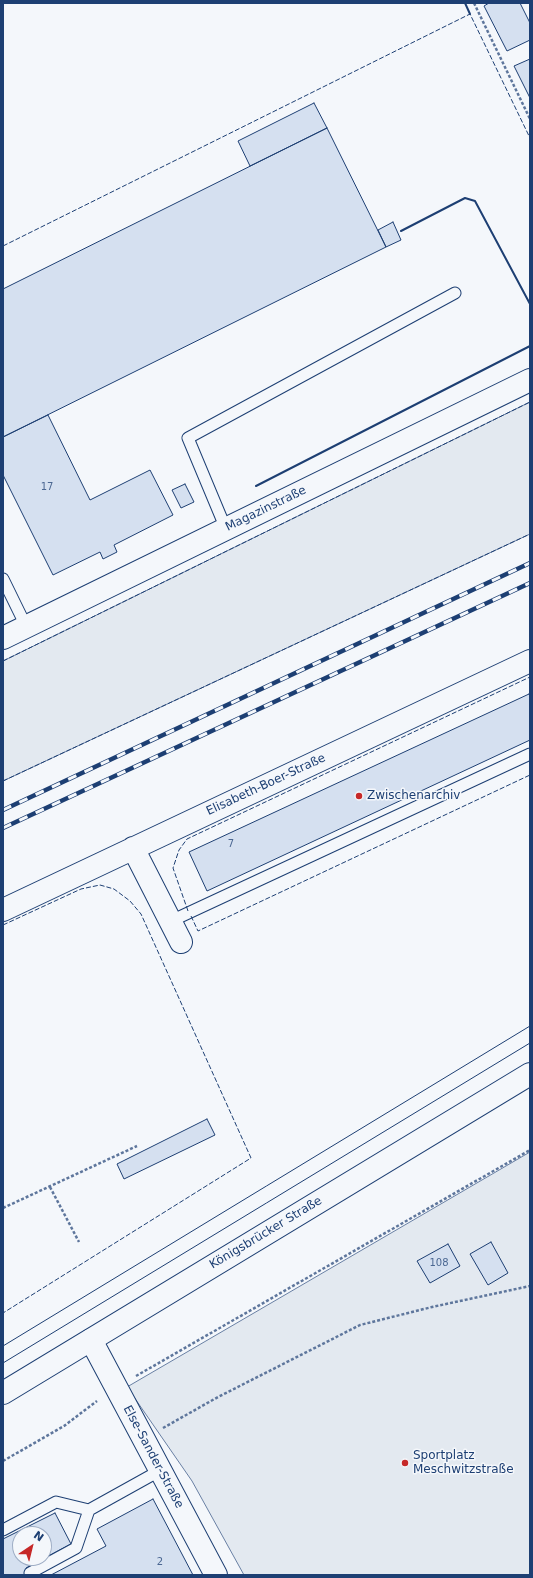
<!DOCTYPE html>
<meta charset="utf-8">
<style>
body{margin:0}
#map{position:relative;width:533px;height:1578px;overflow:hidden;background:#f4f7fb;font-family:"DejaVu Sans",sans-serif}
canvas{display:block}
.frame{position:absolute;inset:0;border:4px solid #1d3f73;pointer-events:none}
.north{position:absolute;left:12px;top:1526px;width:40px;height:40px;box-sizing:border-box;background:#f4f7fb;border:1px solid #9eadc5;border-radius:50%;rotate:35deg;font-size:11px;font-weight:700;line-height:16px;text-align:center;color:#1d3f73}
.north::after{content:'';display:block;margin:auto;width:14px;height:18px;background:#c62828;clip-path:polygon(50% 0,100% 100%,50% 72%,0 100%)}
</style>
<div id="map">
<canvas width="533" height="1578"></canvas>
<div class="frame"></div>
<div class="north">N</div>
</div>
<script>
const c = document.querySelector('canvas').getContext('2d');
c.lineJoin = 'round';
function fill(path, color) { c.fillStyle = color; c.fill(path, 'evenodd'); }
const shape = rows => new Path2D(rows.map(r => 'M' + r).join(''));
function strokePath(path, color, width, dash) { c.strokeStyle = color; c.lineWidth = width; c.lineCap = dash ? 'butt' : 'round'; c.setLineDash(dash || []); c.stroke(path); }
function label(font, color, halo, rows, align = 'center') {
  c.font = font + ' "DejaVu Sans",sans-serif'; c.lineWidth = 3; c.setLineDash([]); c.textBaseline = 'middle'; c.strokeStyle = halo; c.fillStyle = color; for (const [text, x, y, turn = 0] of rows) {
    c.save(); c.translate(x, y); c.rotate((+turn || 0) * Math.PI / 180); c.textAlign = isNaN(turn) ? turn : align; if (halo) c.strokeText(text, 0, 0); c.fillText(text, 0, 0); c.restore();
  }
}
const green = shape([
 [530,402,530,534,3,781,3,661,530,402],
 [530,1152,530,1575,244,1575,192,1481,127,1387,530,1152]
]);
fill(green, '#e3e9f0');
strokePath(green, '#687fa3', 1);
const building = shape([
 [489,3,520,3,530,23,530,40,507,51,484,6,489,3],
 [530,59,530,98,514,66,530,59],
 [314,103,327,128,250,166,238,141,314,103],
 [327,128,386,247,3,437,3,289,327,128],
 [393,222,401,240,386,247,378,230,393,222],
 [48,415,90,500,150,470,173,515,114,545,117,552,103,559,100,552,53,575,3,475,3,437,48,415],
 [185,484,194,502,181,508,172,490,185,484],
 [529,694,530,697,530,740,207,891,189,852,529,694],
 [207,1119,215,1135,124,1179,117,1164,207,1119],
 [491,1242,508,1273,488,1285,470,1254,491,1242],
 [448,1244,460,1266,430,1283,417,1261,448,1244],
 [153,1499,193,1575,51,1575,106,1546,97,1529,153,1499],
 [55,1513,71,1544,26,1568,30,1575,3,1575,3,1539,55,1513],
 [20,1534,44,1534,44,1558,20,1558,20,1534]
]);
fill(building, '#d5e0f0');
strokePath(building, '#1d3f73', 1);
const service = shape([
 [226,529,188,438,455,293],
 [3,579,26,626],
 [171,921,530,754],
 [3,1530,56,1502,89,1510],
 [30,1573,76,1548,89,1510,161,1470]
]);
const minor = shape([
 [3,638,530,380],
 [133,848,181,942],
 [3,910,530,661],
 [91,1340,216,1575]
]);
const primary = shape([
 [3,1393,530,1074]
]);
strokePath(service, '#1d3f73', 13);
strokePath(minor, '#1d3f73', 24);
strokePath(primary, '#1d3f73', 24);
strokePath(shape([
 [474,3,530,119],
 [50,1187,79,1242],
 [3,1208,137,1146],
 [136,1376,530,1150],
 [163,1428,218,1397,360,1325,432,1307,530,1286],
 [3,1461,64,1426,97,1401]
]), '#5e769c', 2.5, [3, 2]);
strokePath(service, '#f4f7fb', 11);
strokePath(minor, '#f4f7fb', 22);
strokePath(primary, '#f4f7fb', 22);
strokePath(shape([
 [3,1346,530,1026],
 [3,1363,530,1043]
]), '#1d3f73', 1);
const rail = shape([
 [3,810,530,563],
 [3,828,530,583]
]);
strokePath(rail, '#1d3f73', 4.5);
strokePath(rail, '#f4f7fb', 3, [9]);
strokePath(shape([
 [3,246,470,14,530,138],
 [3,661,530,402],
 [3,781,530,534],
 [188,911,173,868,179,850,187,839,530,677],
 [191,916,198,931,530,775],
 [3,925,81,889,100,885,114,889,130,901,141,914,251,1158,3,1313]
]), '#1d3f73', 1, [5, 2]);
strokePath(shape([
 [465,3,470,14],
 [401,231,465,198,475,201,530,304],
 [256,486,530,346]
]), '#1d3f73', 2);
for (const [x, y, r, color] of [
 [359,796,4,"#c62828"],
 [405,1463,4,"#c62828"]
]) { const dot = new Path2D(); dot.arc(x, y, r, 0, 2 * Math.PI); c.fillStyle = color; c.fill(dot); strokePath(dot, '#f4f7fb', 1.5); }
label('10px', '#4b6792', null, [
 ["17",47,487],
 ["7",231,844],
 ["108",439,1263],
 ["2",160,1562]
]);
label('12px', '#1d3f73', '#f4f7fb', [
 ["Magazinstraße",266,509,-26],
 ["Elisabeth-Boer-Straße",266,785,-25],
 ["Königsbrücker Straße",266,1233,-31],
 ["Else-Sander-Straße",153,1457,62]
]);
label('12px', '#1d3f73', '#f4f7fb', [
 ["Zwischenarchiv",367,796],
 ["Sportplatz",413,1456],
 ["Meschwitzstraße",413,1470]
], 'left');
</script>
